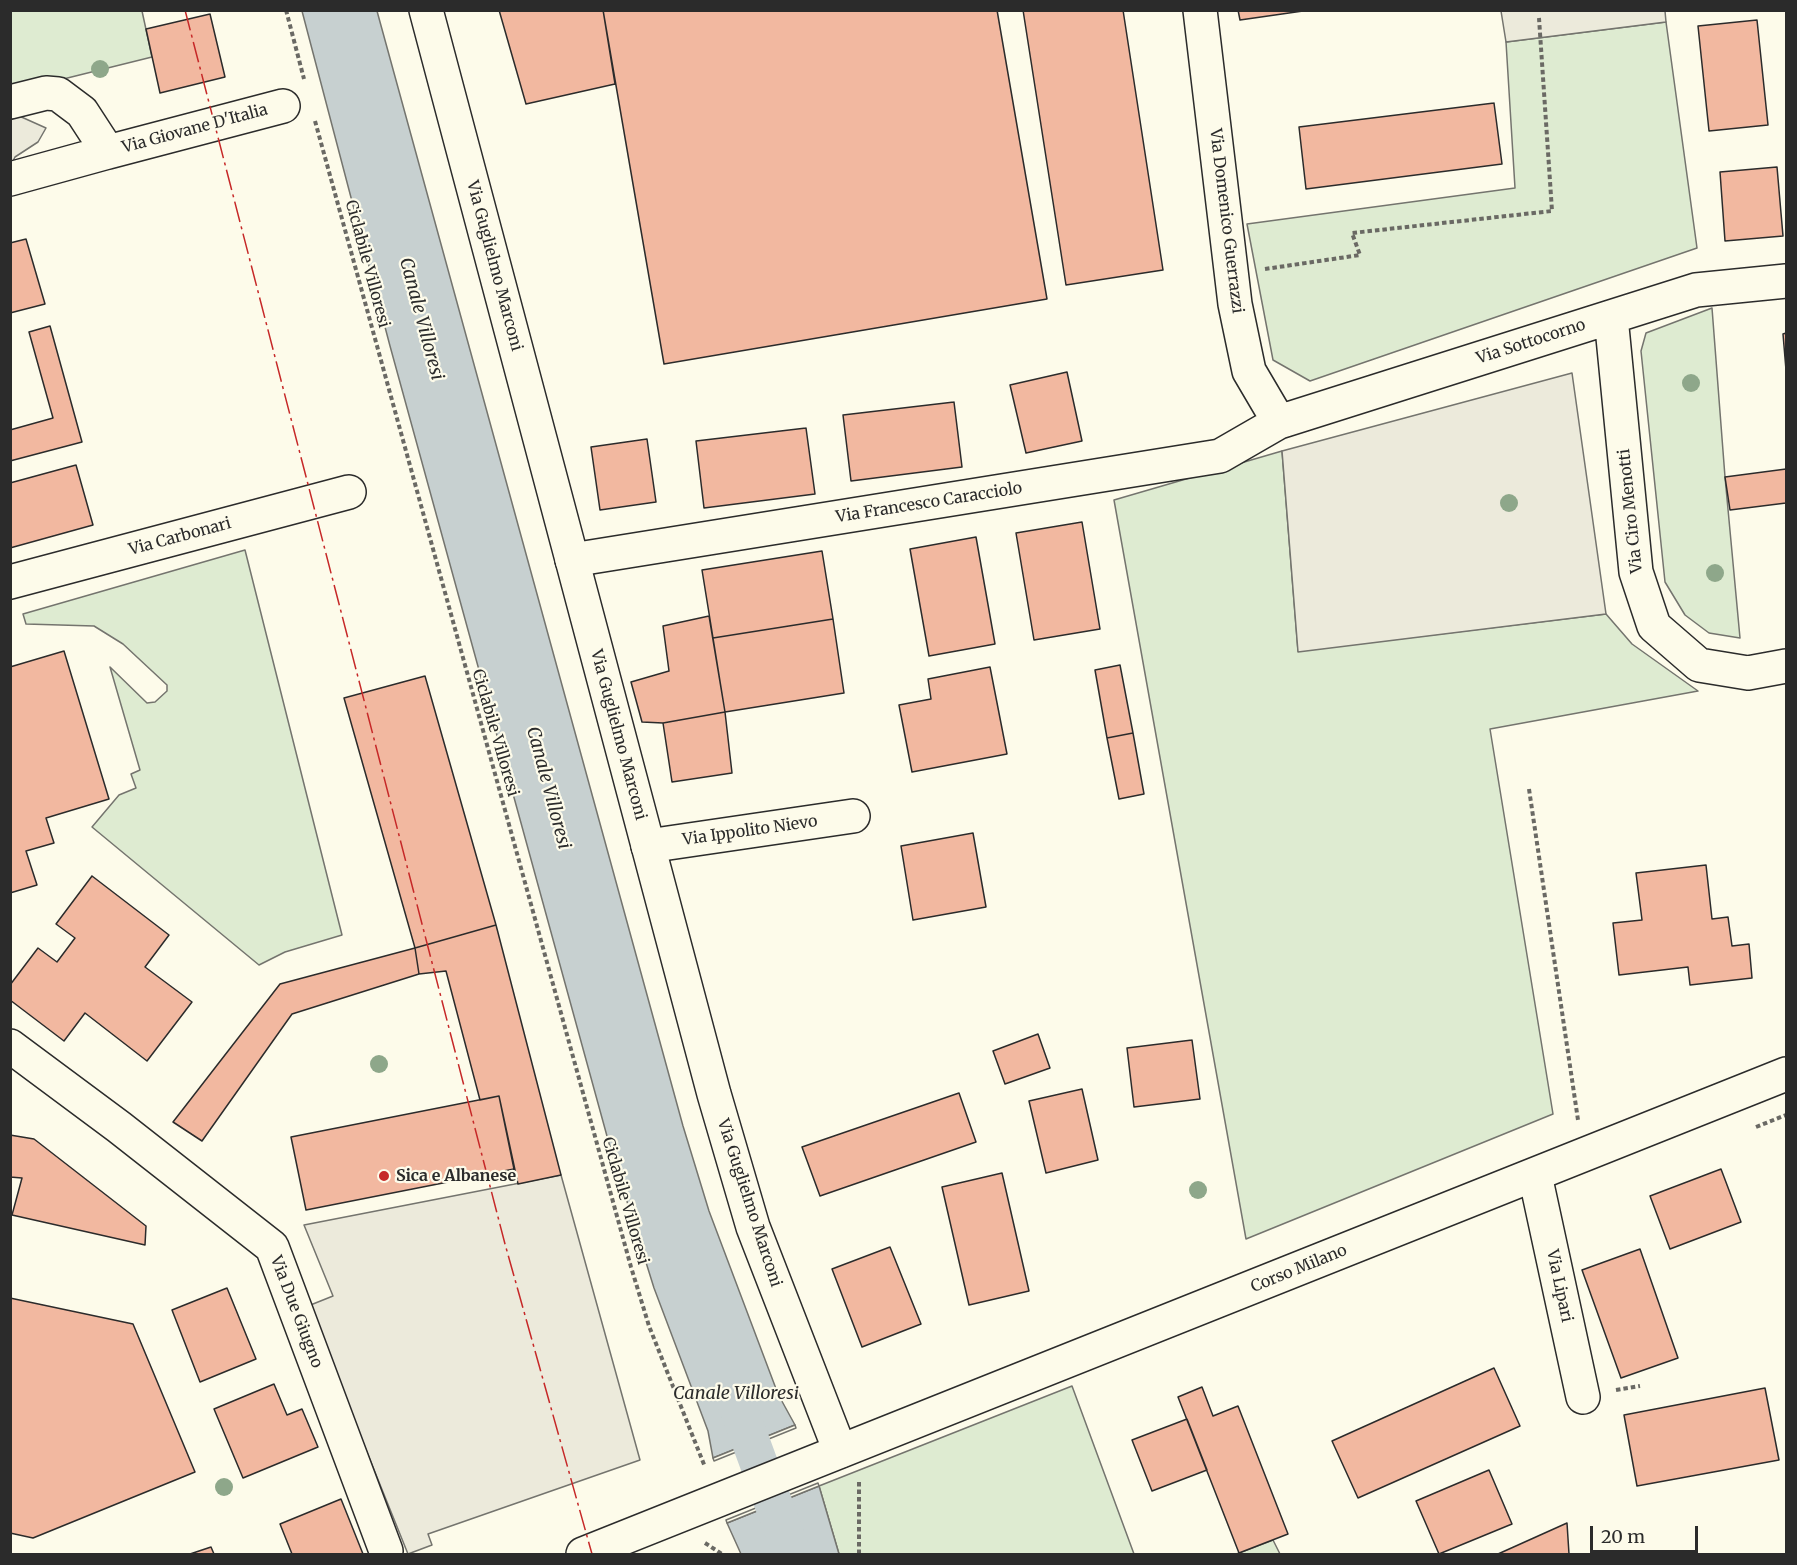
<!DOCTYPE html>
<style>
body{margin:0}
#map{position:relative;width:1797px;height:1565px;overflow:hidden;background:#fdfbea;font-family:Merriweather,serif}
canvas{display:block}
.frame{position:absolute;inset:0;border:12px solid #2b2b2b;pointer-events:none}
.scale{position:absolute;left:1590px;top:1526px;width:108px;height:27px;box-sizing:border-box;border:3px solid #2b2b2b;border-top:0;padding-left:8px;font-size:18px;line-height:21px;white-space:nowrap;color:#2b2b2b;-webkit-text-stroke:4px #fdfbea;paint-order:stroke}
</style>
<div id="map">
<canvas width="1797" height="1565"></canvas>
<div class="frame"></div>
<div class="scale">20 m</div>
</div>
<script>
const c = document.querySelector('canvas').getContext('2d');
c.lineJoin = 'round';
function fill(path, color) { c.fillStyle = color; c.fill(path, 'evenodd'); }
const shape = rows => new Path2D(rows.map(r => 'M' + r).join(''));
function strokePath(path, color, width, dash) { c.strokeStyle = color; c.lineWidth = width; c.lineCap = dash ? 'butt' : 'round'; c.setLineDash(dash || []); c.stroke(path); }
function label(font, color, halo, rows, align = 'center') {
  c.font = font + ' Merriweather,serif'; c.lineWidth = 4.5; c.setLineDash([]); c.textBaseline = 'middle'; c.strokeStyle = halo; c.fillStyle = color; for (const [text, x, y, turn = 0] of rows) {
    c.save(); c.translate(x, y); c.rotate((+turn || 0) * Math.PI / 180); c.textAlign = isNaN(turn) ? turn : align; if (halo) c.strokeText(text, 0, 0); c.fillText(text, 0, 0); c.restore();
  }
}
const green = shape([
 [10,11,142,11,152,57,11,92,10,11],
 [1666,22,1697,248,1310,381,1273,360,1247,224,1515,188,1506,42,1666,22],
 [1712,308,1725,477,1740,638,1709,633,1685,615,1665,582,1641,351,1646,333,1712,308],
 [1282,451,1298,651,1606,614,1632,644,1698,691,1490,729,1553,1114,1246,1239,1114,500,1282,451],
 [245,550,342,935,285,952,259,965,92,827,119,795,136,788,131,774,140,770,110,667,147,703,155,702,167,691,167,685,123,644,94,626,26,624,23,614,245,550],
 [1072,1386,1134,1554,839,1554,819,1486,1072,1386],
 [1273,1540,1280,1554,1236,1554,1239,1553,1273,1540]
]);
fill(green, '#deebd1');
strokePath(green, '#74746e', 1.5);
const parking = shape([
 [1501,11,1665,11,1666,22,1506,42,1501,11],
 [17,115,46,128,38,142,15,157,11,165,11,117,17,115],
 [1572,373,1606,614,1298,652,1282,451,1572,373],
 [561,1175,640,1460,428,1534,432,1545,408,1554,308,1306,333,1296,304,1225,561,1175]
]);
fill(parking, '#eceadb');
strokePath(parking, '#74746e', 1.5);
const water = shape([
 [302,11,377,11,683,1126,709,1211,778,1394,795,1425,713,1458,708,1431,654,1288,610,1147,390,346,302,11],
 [819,1486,839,1554,741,1554,727,1523,819,1486]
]);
fill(water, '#c7d0d0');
strokePath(water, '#74746e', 1.5);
const pier = shape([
 [795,1425,796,1428,714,1461,713,1458,795,1425],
 [818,1483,819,1486,727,1523,726,1520,818,1483]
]);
fill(pier, '#fdfbea');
strokePath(pier, '#74746e', 1.5);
strokePath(shape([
 [734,1396,792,1554]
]), '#c7d0d0', 38);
const building = shape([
 [499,10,603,10,615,84,526,104,499,10],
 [603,10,997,10,1047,299,664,364,603,10],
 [1023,10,1123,10,1163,270,1066,285,1023,10],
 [1238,10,1310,10,1240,20,1238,10],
 [210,14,225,77,160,93,146,29,210,14],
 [1757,20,1768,125,1709,131,1698,26,1757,20],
 [1494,103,1502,164,1306,189,1299,127,1494,103],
 [1777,167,1783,236,1725,241,1720,172,1777,167],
 [26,239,45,304,10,313,10,243,26,239],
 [50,326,82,442,10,461,10,430,53,418,29,332,50,326],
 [1786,333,1786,370,1783,334,1786,333],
 [1067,372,1082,441,1026,453,1010,385,1067,372],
 [954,402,962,467,851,481,843,415,954,402],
 [806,428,815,494,704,508,696,441,806,428],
 [647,439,656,502,600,510,591,447,647,439],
 [76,465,93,525,10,548,10,483,76,465],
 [1786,469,1786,503,1730,510,1725,477,1786,469],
 [1082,522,1100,629,1034,640,1016,533,1082,522],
 [976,537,995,644,929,656,910,549,976,537],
 [822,551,833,619,713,638,702,570,822,551],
 [709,616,725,712,663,723,642,722,631,682,669,671,663,626,709,616],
 [833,619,844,693,725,712,713,638,833,619],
 [64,651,109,799,46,818,54,843,26,851,37,885,10,893,10,667,64,651],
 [1120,665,1133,733,1107,738,1095,670,1120,665],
 [990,667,1007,754,912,772,899,705,931,699,928,679,990,667],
 [425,676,496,925,415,948,344,698,425,676],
 [725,712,732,773,672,782,663,723,725,712],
 [1133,733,1144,794,1119,799,1107,738,1133,733],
 [973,833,986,907,913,920,901,846,973,833],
 [1706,865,1712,919,1728,917,1732,946,1749,944,1752,978,1690,985,1688,967,1619,975,1613,923,1642,920,1636,873,1706,865],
 [92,876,169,935,145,967,192,1002,147,1061,85,1013,64,1041,10,1000,10,985,38,948,57,962,75,938,56,924,92,876],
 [496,925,561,1175,518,1184,499,1096,480,1100,446,971,419,974,415,948,496,925],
 [415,948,419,974,292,1014,202,1141,173,1122,280,984,415,948],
 [1038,1034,1050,1068,1005,1084,993,1051,1038,1034],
 [1192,1040,1200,1099,1134,1107,1127,1048,1192,1040],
 [1082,1089,1098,1160,1046,1173,1029,1101,1082,1089],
 [959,1093,976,1142,820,1196,802,1147,959,1093],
 [499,1096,514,1169,306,1210,291,1137,499,1096],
 [10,1135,34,1139,146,1226,145,1245,12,1215,22,1178,10,1177,10,1135],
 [1721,1169,1741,1222,1670,1249,1650,1196,1721,1169],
 [1002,1173,1029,1291,969,1305,942,1187,1002,1173],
 [890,1247,921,1324,862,1347,832,1269,890,1247],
 [1640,1249,1678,1358,1621,1378,1582,1270,1640,1249],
 [227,1288,256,1359,200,1382,172,1310,227,1288],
 [10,1298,133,1324,195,1472,33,1538,10,1533,10,1298],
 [1494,1368,1520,1426,1358,1498,1332,1441,1494,1368],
 [274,1384,287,1415,302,1409,318,1447,243,1478,214,1409,274,1384],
 [1202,1387,1213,1416,1238,1406,1288,1534,1239,1553,1178,1397,1202,1387],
 [1765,1388,1779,1460,1637,1486,1624,1415,1765,1388],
 [1187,1419,1207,1470,1152,1491,1132,1440,1187,1419],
 [1489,1470,1512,1524,1439,1554,1416,1501,1489,1470],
 [341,1499,363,1554,292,1554,280,1524,341,1499],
 [1567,1523,1569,1554,1498,1554,1567,1523],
 [211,1547,214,1554,190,1554,211,1547]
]);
fill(building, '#f2b8a0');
strokePath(building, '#2b2b2b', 1.5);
const minor = shape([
 [1200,10,1235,304,1249,371,1279,422],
 [10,102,46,93,58,94,82,112,108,152,10,179],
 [108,152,283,106],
 [1611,317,1636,572,1654,626,1699,665,1748,673,1786,666],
 [572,560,1220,456,1279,422,1696,290,1786,281],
 [10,582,349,492],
 [648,846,853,816],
 [10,1046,119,1127,272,1247,386,1551],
 [1535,1175,1583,1397]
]);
const tertiary = shape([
 [426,10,714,1094,753,1227,840,1451]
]);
const secondary = shape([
 [583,1554,1786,1074]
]);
strokePath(minor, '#2b2b2b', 36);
strokePath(tertiary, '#2b2b2b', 36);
strokePath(secondary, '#2b2b2b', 36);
strokePath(shape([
 [286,10,304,79],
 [315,121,631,1267,649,1326,705,1467],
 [1265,269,1360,255,1352,233,1552,211,1539,18],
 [1529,789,1578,1120],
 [1756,1127,1786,1115],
 [1616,1390,1640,1386],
 [705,1543,722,1554],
 [859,1554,859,1480]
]), '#6a6964', 4, [4.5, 3]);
strokePath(minor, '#fdfbea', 33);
strokePath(tertiary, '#fdfbea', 33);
strokePath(secondary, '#fdfbea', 33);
strokePath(shape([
 [185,10,505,1244,592,1554]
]), '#c62828', 1.5, [21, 4.5, 3, 4.5]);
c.fillStyle = '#8ea78a';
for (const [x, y] of [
 [100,69],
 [1691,383],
 [1509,503],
 [1715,573],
 [379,1064],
 [1198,1190],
 [224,1487]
]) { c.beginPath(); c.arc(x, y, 9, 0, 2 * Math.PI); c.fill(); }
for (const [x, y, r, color] of [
 [384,1176,6,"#c62828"]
]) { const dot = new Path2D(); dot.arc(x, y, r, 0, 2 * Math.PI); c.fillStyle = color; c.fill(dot); strokePath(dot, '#fdfbea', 2); }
label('16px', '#2b2b2b', '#fdfbea', [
 ["Via Giovane D'Italia",195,129,-15],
 ["Via Domenico Guerrazzi",1226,221,83],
 ["Ciclabile Villoresi",367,264,75],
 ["Via Guglielmo Marconi",494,266,75],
 ["Via Sottocorno",1531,342,-18],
 ["Via Francesco Caracciolo",929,503,-9],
 ["Via Ciro Menotti",1631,511,-96],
 ["Via Carbonari",180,537,-15],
 ["Ciclabile Villoresi",495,733,74],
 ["Via Guglielmo Marconi",618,735,75],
 ["Via Ippolito Nievo",750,831,-8],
 ["Ciclabile Villoresi",625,1201,74],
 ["Via Guglielmo Marconi",749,1203,72],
 ["Corso Milano",1299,1269,-22],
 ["Via Lipari",1559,1286,78],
 ["Via Due Giugno",296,1312,69]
]);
label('bold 16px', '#2b2b2b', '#fdfbea', [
 ["Sica e Albanese",396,1176]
], 'left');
label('italic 18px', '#2b2b2b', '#fdfbea', [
 ["Canale Villoresi",421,319,75],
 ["Canale Villoresi",548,788,75],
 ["Canale Villoresi",736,1394]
]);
</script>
